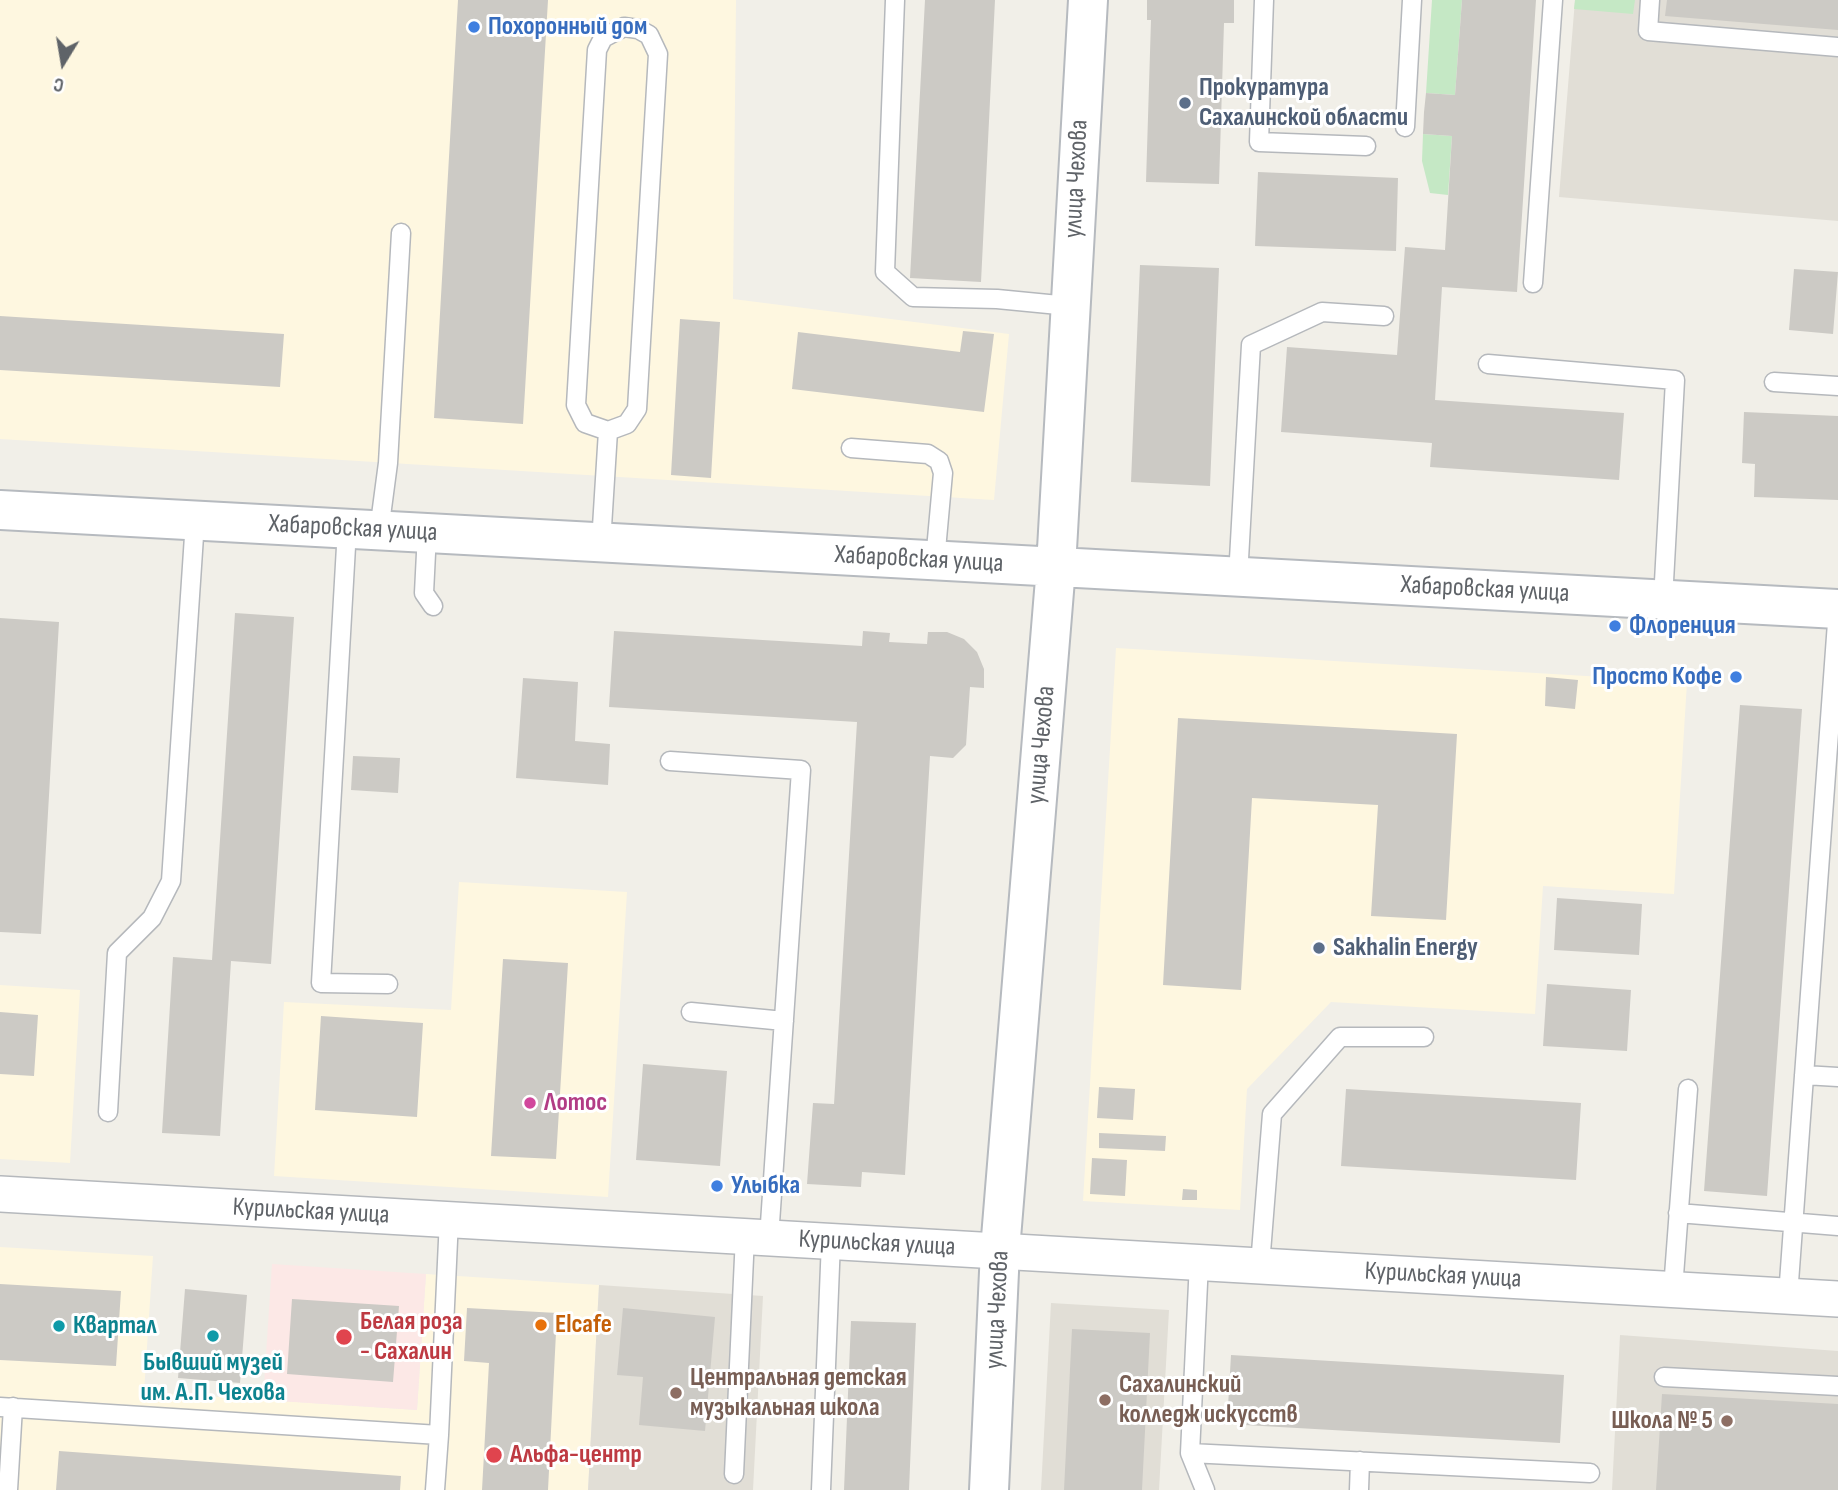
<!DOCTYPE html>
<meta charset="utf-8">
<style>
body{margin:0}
#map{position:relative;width:1838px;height:1490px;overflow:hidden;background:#f1efe8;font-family:"Sofia Sans Condensed",sans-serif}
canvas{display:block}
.north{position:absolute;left:28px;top:28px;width:70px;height:70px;-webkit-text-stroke:5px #fff;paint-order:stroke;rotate:191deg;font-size:19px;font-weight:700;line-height:28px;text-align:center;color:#5f6368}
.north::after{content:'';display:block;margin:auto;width:24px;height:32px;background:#5f6368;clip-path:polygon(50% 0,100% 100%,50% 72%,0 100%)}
</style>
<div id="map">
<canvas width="1838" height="1490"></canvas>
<div class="north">С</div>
</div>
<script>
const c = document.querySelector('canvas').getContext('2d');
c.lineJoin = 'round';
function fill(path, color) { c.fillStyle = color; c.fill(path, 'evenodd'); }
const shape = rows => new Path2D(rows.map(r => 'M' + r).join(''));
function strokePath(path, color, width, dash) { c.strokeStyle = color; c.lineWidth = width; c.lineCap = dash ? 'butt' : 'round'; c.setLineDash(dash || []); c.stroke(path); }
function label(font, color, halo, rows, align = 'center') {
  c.font = font + ' "Sofia Sans Condensed",sans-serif'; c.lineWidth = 6; c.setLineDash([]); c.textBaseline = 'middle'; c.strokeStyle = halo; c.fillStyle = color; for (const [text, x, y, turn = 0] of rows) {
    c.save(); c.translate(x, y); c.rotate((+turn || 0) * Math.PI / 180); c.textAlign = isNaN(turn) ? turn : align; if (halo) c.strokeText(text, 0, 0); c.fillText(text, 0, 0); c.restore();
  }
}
fill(shape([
 [0,0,736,0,733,299,1009,334,994,500,0,439],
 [1116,648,1687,682,1674,894,1543,886,1535,1014,1331,1002,1247,1089,1240,1210,1083,1201],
 [459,882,627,892,608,1197,274,1176,284,1002,451,1010],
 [0,985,80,990,70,1163,0,1159],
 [0,1247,153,1256,144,1392,417,1410,426,1274,599,1285,588,1490,0,1490]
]), '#fef7e0');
fill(shape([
 [1575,0,1838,0,1838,221,1559,197],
 [599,1285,763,1296,753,1490,588,1490],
 [1051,1303,1169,1310,1159,1490,1041,1490],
 [1620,1335,1838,1351,1838,1490,1612,1490]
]), '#e1ded6');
fill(shape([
 [272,1264,426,1274,417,1410,263,1400]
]), '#fce8e6');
fill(shape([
 [1432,0,1462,0,1455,95,1426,93],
 [1575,0,1635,0,1633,14,1574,9],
 [1423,134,1452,136,1448,195,1430,193,1422,161]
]), '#c5e8c5');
fill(shape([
 [458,0,548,0,523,424,434,418],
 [925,0,995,0,981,282,910,278],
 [1147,0,1234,0,1234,23,1224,23,1219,184,1146,182,1151,20,1147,20],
 [1462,0,1536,0,1517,292,1442,287,1435,400,1624,413,1619,480,1430,467,1432,443,1281,432,1287,347,1397,355,1405,247,1445,250,1452,136,1423,134,1424,112,1426,93,1455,95],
 [1667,0,1838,0,1838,30,1665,16],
 [1258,172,1398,178,1396,251,1255,246],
 [1140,265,1219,268,1210,486,1131,482],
 [1794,269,1838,272,1833,334,1789,330],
 [0,316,284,334,280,387,0,370],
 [680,319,720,322,711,478,671,475],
 [963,331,994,334,984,412,792,389,798,332,960,352],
 [1744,412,1838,416,1838,500,1754,497,1755,464,1742,463],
 [235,613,294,617,271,964,231,961,220,1136,162,1133,173,957,212,960],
 [0,618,59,622,41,934,0,932],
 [614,631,862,646,863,631,890,633,889,642,927,644,928,632,947,632,964,639,977,652,984,669,984,688,970,687,966,745,953,758,930,756,905,1175,862,1172,861,1187,807,1184,813,1103,834,1104,857,722,609,707],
 [1546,677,1578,680,1575,709,1545,706],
 [523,678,578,682,575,741,610,744,608,785,516,778],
 [1740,705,1802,709,1767,1196,1704,1191],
 [1178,718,1457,734,1446,920,1371,916,1378,805,1252,798,1241,990,1163,985],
 [353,756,400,758,398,793,351,790],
 [1557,898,1642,904,1639,955,1554,950],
 [503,959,568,963,556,1159,491,1156],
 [1547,984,1631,990,1627,1051,1543,1046],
 [0,1012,38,1015,34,1076,0,1074],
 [321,1016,423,1023,417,1117,315,1110],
 [643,1064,727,1071,720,1166,636,1160],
 [1099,1087,1135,1089,1133,1120,1097,1118],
 [1346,1089,1581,1103,1576,1180,1341,1166],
 [1099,1133,1166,1136,1165,1151,1099,1148],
 [1092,1158,1127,1160,1125,1196,1090,1194],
 [1183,1189,1197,1190,1197,1200,1182,1200],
 [0,1284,121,1291,116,1366,0,1360],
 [185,1289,247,1295,240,1383,178,1378],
 [292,1299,399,1306,393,1382,287,1374],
 [467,1308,557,1313,548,1490,482,1490,489,1363,464,1361],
 [623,1308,715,1317,705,1431,639,1425,643,1377,617,1375],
 [851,1321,916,1323,909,1490,844,1490],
 [1072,1329,1150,1333,1142,1490,1064,1490],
 [1231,1355,1564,1375,1560,1443,1227,1424],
 [1662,1394,1838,1404,1838,1490,1656,1490],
 [59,1451,401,1476,400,1490,56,1490]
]), '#cccac5');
const lane = shape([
 [895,0,885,272,913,297,997,299,1069,306],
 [1264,0,1259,142,1366,146],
 [1650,0,1648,31,1838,47],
 [1405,127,1412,0],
 [1533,283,1553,0],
 [1488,364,1675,380,1663,600],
 [1774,382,1838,386],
 [851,448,928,454,939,461,943,473,935,561],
 [347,529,321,983,388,984],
 [379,531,388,463,401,233],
 [427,533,424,593,433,606],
 [601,543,608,431,585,423,576,405,597,50,603,38,624,27,638,29,649,35,658,54,637,409,627,424,608,431],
 [1238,577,1251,345,1322,312,1384,316],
 [670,761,801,770,769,1238],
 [691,1012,784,1021],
 [1804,1075,1838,1077],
 [108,1112,117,953,152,918,171,881,195,521],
 [1678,1213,1838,1226],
 [1199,1262,1190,1453,1205,1490],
 [1260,1265,1272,1114,1340,1037,1424,1037],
 [1673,1289,1688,1089],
 [1788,1296,1838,609],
 [1664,1377,1838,1386],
 [0,1407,439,1435,435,1490],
 [439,1435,449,1219],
 [1190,1453,1590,1473],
 [734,1474,745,1236],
 [8,1490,13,1407],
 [821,1490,831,1241],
 [1359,1490,1360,1461]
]);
const street = shape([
 [0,1194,1838,1299]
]);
const secondary = shape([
 [0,510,1838,609],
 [989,1490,1000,1250,1056,567,1088,0]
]);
strokePath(lane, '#b5b8bc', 21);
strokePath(street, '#b5b8bc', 38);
strokePath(secondary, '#b6babf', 42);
strokePath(lane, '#fff', 18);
strokePath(street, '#fff', 35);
strokePath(secondary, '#fff', 38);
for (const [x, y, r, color] of [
 [474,27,7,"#3f7fe0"],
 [1185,103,7,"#5c6f8a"],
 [1615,626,7,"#3f7fe0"],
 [1736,677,7,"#3f7fe0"],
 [1319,948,7,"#5c6f8a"],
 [530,1103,7,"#d1479c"],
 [717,1186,7,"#3f7fe0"],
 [541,1325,7,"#e8710a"],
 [59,1326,7,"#0f9aa8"],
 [213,1336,7,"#0f9aa8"],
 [344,1337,9,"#e0444e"],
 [676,1393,7,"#8d6e63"],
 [1105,1400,7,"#8d6e63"],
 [1727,1421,7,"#8d6e63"],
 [494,1455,9,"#e0444e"]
]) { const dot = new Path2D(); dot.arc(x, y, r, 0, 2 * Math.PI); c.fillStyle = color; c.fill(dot); strokePath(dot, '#fff', 2.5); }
label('bold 26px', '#366cbe', '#fff', [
 ["Похоронный дом",488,27],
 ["Флоренция",1629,626],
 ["Просто Кофе",1722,677,"right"],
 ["Улыбка",731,1186]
], 'left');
label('bold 26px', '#4e5e75', '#fff', [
 ["Прокуратура",1199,88],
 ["Сахалинской области",1199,118],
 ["Sakhalin Energy",1333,948]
], 'left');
label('26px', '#5f6368', '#fff', [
 ["улица Чехова",1077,179,-87],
 ["Хабаровская улица",353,529,3],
 ["Хабаровская улица",919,560,3],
 ["Хабаровская улица",1485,590,3],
 ["улица Чехова",1042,745,-85],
 ["Курильская улица",311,1212,3],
 ["Курильская улица",877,1244,3],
 ["Курильская улица",1443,1276,3],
 ["улица Чехова",998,1310,-87]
]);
label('bold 26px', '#b23c85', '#fff', [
 ["Лотос",544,1103]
], 'left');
label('bold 26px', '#be3a42', '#fff', [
 ["Белая роза",360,1322],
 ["- Сахалин",360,1352],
 ["Альфа-центр",510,1455]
], 'left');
label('bold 26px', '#c56008', '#fff', [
 ["Elcafe",555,1325]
], 'left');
label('bold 26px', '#0d838f', '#fff', [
 ["Квартал",73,1326],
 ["Бывший музей",213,1363,"center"],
 ["им. А.П. Чехова",213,1393,"center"]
], 'left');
label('bold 26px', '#785e54', '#fff', [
 ["Центральная детская",690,1378],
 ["музыкальная школа",690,1408],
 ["Сахалинский",1119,1385],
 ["колледж искусств",1119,1415],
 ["Школа № 5",1713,1421,"right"]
], 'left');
</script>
